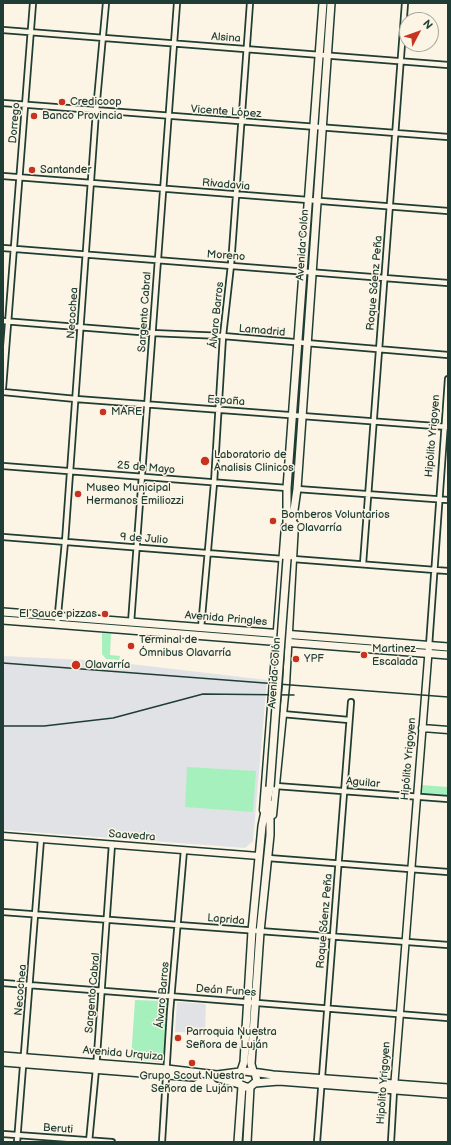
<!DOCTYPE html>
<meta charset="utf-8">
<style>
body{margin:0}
#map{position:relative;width:451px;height:1145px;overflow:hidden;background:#fcf5e5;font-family:"Balsamiq Sans",sans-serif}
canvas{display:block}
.frame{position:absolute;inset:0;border:4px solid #1f3d34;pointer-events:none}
.north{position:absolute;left:399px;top:12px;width:40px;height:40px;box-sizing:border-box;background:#fcf5e5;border:1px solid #a4ab9e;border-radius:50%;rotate:49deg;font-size:11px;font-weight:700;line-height:16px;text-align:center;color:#1f3d34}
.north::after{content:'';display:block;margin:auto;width:14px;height:18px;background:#c8321e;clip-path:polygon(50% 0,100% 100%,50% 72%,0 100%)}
</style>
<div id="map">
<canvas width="451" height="1145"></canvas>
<div class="frame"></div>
<div class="north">N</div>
</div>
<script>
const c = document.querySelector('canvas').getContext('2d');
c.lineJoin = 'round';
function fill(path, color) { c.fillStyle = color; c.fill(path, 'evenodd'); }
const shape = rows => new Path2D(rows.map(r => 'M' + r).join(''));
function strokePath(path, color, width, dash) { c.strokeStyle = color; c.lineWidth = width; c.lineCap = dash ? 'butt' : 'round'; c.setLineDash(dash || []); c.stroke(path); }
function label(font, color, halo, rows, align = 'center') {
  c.font = font + ' "Balsamiq Sans",sans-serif'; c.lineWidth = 3; c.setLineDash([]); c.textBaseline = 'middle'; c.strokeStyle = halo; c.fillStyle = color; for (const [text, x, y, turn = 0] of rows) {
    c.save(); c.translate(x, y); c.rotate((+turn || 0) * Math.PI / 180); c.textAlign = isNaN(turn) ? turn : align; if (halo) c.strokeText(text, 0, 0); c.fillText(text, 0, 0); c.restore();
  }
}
fill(shape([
 [3,656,105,661,267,680,253,841,245,848,3,830],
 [177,1002,206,1004,205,1033,175,1032]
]), '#e1e2e5');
fill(shape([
 [296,421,298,421,291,511,290,511],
 [102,633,111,634,110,655,120,656,119,660,106,659,102,654],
 [296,639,426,648,425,650,296,641],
 [187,767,256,771,253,812,185,807],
 [421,785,448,787,448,796,421,794],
 [264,831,266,831,258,923,256,923],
 [135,1000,165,1001,168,1005,165,1058,160,1062,131,1059]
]), '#a6f0be');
const minor = shape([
 [3,30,448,65],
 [3,103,448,137],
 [3,176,448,211],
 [3,248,448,283],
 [3,321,152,333,223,336,448,355],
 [3,388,33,3],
 [3,392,76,399,448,427],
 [3,466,287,488],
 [297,489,448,500],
 [3,537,283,559],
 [293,559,448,571],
 [363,564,405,3],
 [131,623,177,3],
 [57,624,65,542,96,111,106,3],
 [201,628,214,483,223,336,231,265,250,3],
 [429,646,448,379],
 [282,714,349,720],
 [276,786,448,799],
 [268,858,448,872],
 [3,912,448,945],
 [3,983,448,1018],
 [3,1134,112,1142],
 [17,1142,41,839],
 [89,1142,96,1069,112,844],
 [162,1142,170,1012,184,850],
 [317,1142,351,702],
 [391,1142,394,1090]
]);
const tertiary = shape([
 [422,728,448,730],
 [263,810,285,526],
 [273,815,286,685,295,524],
 [3,836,259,856],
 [394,1088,429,646]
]);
const secondary = shape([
 [287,531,287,488,323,3],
 [287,559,297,489,331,3],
 [3,612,448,647],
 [3,620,448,655],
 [3,1056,167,1069,217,1075,240,1072],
 [3,1062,193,1077],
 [241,1071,244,1062,252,931,262,826,270,787],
 [253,1071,251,1064,260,932,270,835,270,804],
 [255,1073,257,1081,250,1087,246,1087,239,1084,238,1075,245,1071,273,1075,448,1088],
 [218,1078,239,1084],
 [255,1083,279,1081,448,1094],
 [238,1142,242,1086],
 [247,1142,250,1087]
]);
strokePath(minor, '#1f3d34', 8);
strokePath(tertiary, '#1f3d34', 9);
strokePath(secondary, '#1f3d34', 10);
strokePath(minor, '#fcf5e5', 4.5);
strokePath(tertiary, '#fcf5e5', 6);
strokePath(secondary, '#fcf5e5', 7);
strokePath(shape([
 [3,663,448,697],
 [3,726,44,726,113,718,203,694,294,695]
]), '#1f3d34', 1.5);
const secondaryBridge = shape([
 [270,787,287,559]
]);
strokePath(secondaryBridge, '#1f3d34', 10, []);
strokePath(secondaryBridge, '#fcf5e5', 7);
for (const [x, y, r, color] of [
 [62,102,4,"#c8321e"],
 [34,116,4,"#c8321e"],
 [32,170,4,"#c8321e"],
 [103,412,4,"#c8321e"],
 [205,461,5,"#c8321e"],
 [78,494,4,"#c8321e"],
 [273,521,4,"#c8321e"],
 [105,614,4,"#c8321e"],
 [131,646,4,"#c8321e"],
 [364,655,4,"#c8321e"],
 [296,659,4,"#c8321e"],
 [76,665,5,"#c8321e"],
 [178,1038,4,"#c8321e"],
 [192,1063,4,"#c8321e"]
]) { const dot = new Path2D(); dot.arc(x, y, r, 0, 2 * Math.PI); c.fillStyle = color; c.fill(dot); strokePath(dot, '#fcf5e5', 1.5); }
label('11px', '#1f3d34', '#fcf5e5', [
 ["Alsina",226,38,4],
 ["Vicente López",226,112,4],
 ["Dorrego",15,123,-85],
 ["Rivadavia",226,185,5],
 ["Avenida Colón",303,245,-86],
 ["Moreno",226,256,4],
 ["Roque Sáenz Peña",375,283,-85],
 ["Sargento Cabral",145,312,-86],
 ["Necochea",73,313,-86],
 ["Álvaro Barros",217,315,-84],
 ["Lamadrid",262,331,5],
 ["España",226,401,4],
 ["Hipólito Yrigoyen",433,436,-85],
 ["25 de Mayo",146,468,5],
 ["9 de Julio",144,539,4],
 ["Avenida Pringles",226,619,5],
 ["Avenida Colón",275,673,-86],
 ["Hipólito Yrigoyen",409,759,-85],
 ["Aguilar",363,783,5],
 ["Saavedra",132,836,4],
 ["Laprida",226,920,5],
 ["Roque Sáenz Peña",325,921,-85],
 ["Necochea",21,990,-85],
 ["Deán Funes",226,991,4],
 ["Sargento Cabral",93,993,-85],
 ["Álvaro Barros",163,995,-85],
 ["Avenida Urquiza",123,1054,5],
 ["Hipólito Yrigoyen",384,1083,-86],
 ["Beruti",58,1129,4]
]);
label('11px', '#1f3d34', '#fcf5e5', [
 ["Credicoop",70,102],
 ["Banco Provincia",42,116],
 ["Santander",40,170],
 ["MARE",111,412],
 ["Laboratorio de",214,455],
 ["Analisis Clinicos",214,468],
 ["Museo Municipal",86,488],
 ["Hermanos Emiliozzi",86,501],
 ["Bomberos Voluntarios",281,515],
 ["de Olavarría",281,528],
 ["El Sauce pizzas",97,614,"right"],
 ["Terminal de",139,640],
 ["Ómnibus Olavarría",139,653],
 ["Martinez",372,649],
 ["Escalada",372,662],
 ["YPF",304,659],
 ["Olavarría",85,665],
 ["Parroquia Nuestra",186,1032],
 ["Señora de Luján",186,1045],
 ["Grupo Scout Nuestra",192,1076,"center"],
 ["Señora de Luján",192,1089,"center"]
], 'left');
</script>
